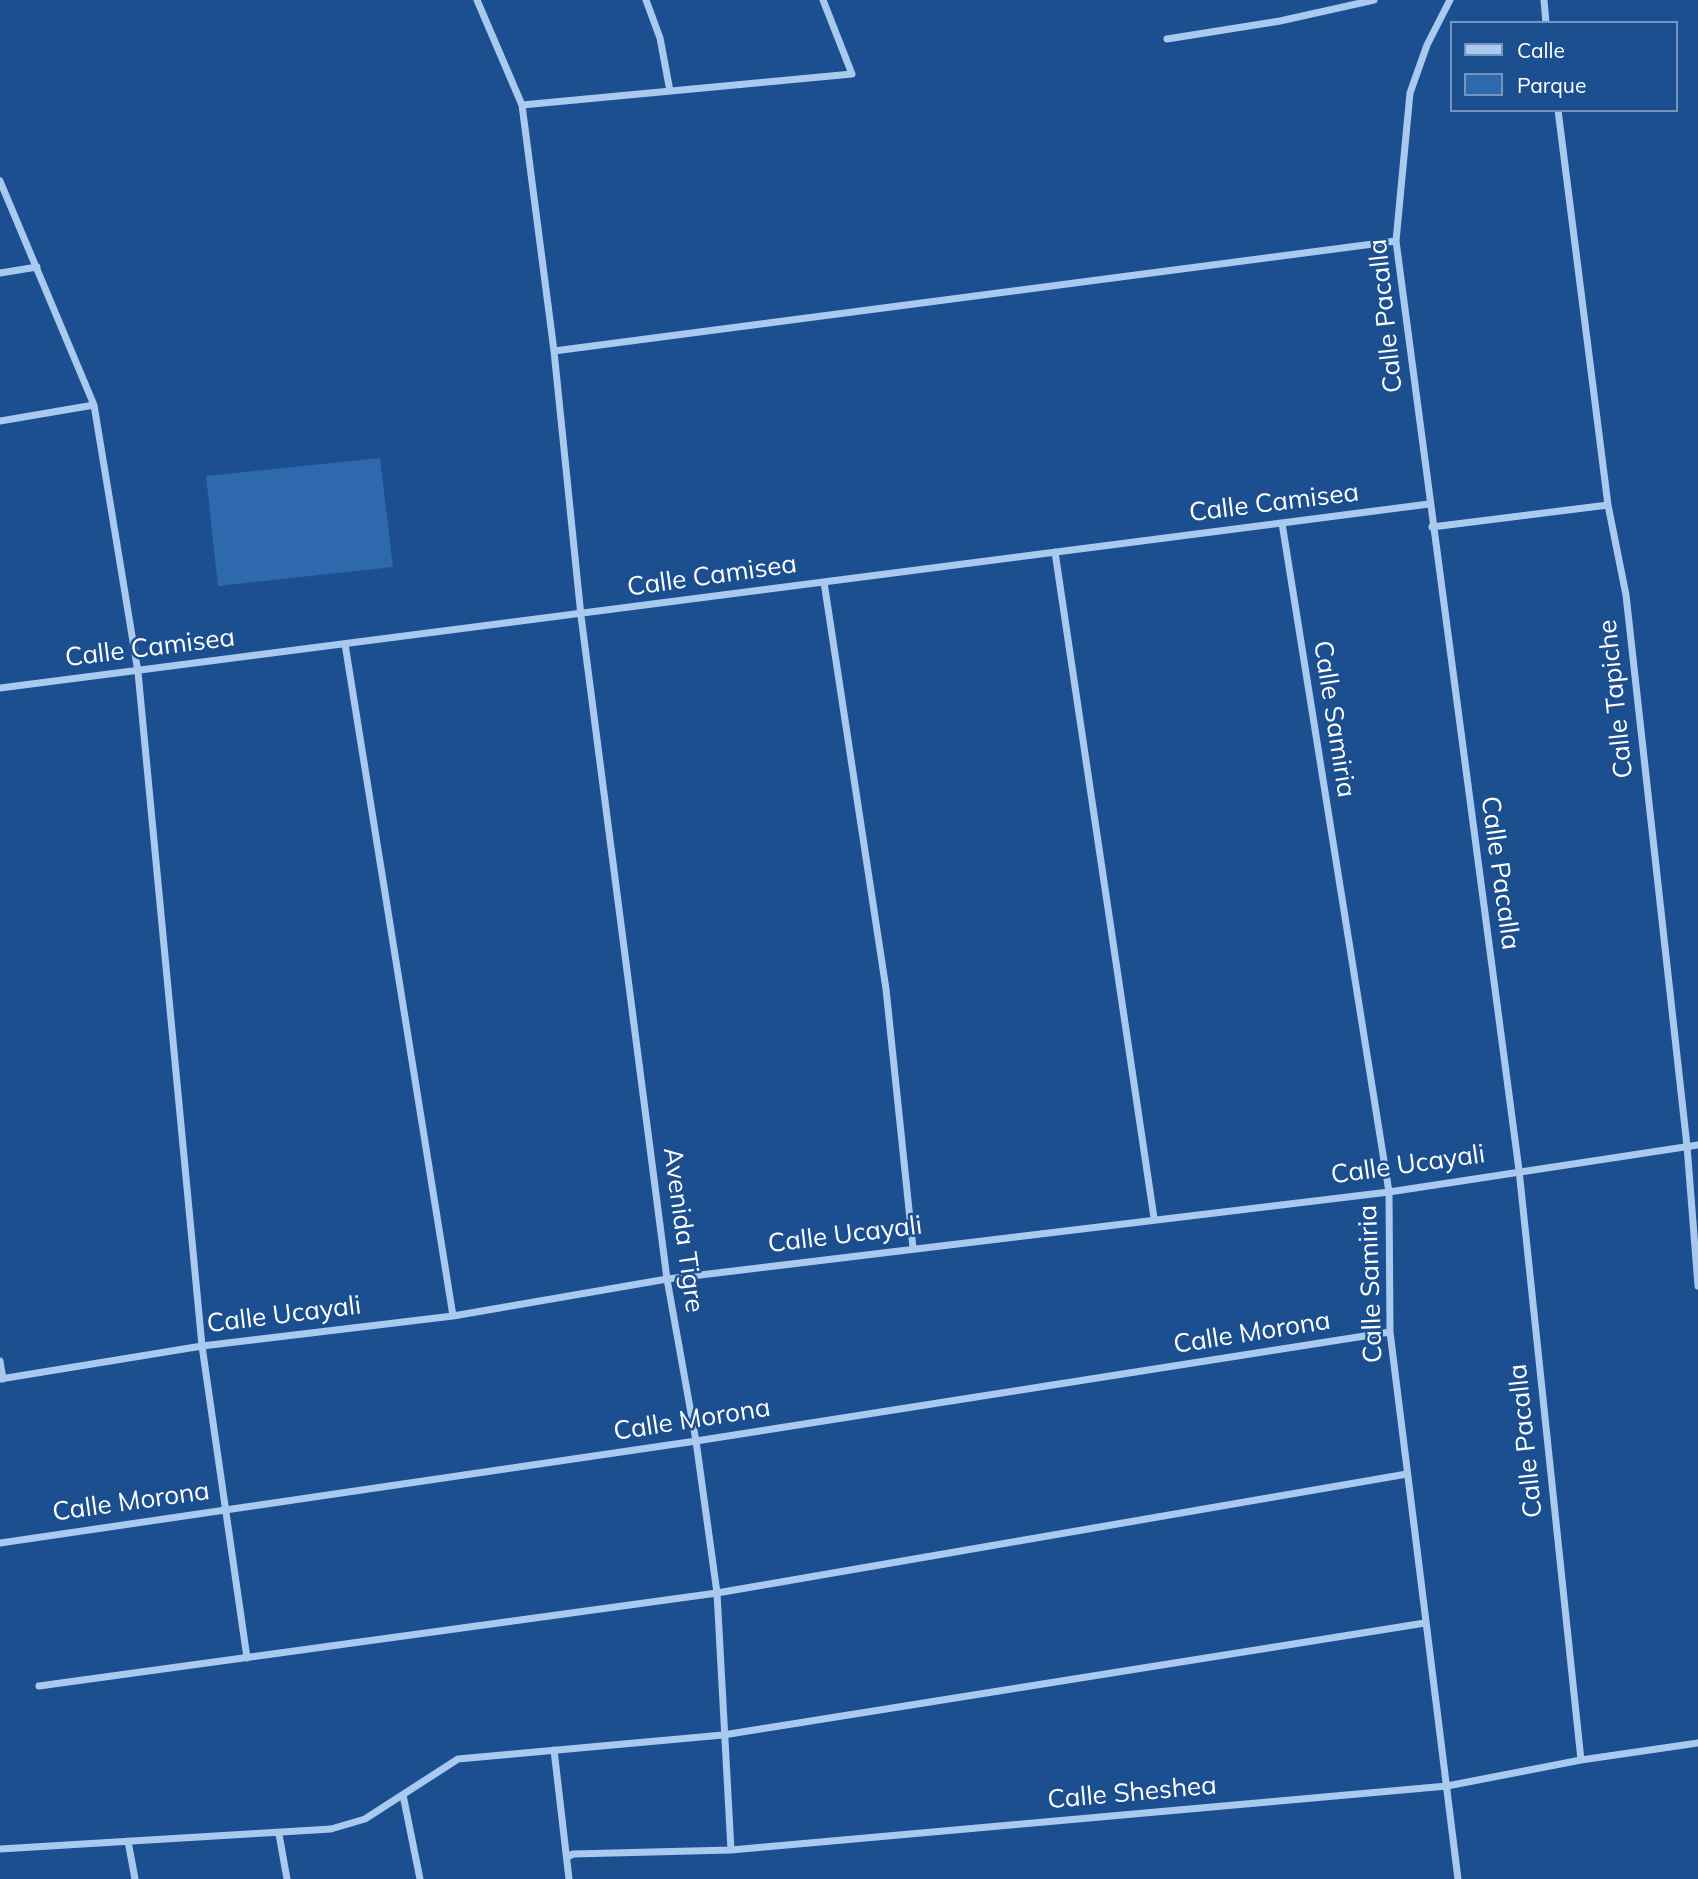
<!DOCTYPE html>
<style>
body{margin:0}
#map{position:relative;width:1698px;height:1879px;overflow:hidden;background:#1b4f8f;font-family:Mulish,sans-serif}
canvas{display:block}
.legend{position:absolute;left:1450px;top:21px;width:228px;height:91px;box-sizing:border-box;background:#1b4f8f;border:2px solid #7695bc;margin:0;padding:9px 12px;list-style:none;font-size:21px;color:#fff}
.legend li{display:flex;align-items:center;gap:14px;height:35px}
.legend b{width:35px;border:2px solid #7695bc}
</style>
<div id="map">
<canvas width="1698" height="1879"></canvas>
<ul class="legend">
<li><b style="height:9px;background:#a9c9ee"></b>Calle</li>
<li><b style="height:19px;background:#2e69ad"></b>Parque</li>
</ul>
</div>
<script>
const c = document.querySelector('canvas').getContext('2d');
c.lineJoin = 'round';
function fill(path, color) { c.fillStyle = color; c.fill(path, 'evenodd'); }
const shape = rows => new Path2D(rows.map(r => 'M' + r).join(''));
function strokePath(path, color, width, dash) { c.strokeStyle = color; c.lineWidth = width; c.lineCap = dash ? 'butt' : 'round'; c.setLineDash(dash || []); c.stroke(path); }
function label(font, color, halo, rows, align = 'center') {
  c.font = font + ' Mulish,sans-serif'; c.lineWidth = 5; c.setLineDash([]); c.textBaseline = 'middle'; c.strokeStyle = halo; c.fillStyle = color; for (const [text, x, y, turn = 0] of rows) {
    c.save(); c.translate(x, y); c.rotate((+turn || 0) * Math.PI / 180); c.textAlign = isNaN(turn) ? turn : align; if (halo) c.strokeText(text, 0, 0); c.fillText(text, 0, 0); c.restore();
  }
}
fill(shape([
 [380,458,393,567,218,586,206,476]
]), '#2e69ad');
strokePath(shape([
 [477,0,522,105,554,351,581,616,667,1279,696,1441,717,1593,731,1850],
 [646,0,660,38,670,91],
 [1450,0,1427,45,1410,93,1396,241,1519,1170,1581,1760],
 [1544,0,1546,23],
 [1167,39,1280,21,1374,0],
 [522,105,852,74,823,0],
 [1558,110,1608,505,1626,595,1687,1146,1698,1286],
 [0,181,94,405,138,672,202,1346,247,1658],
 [0,273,37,267],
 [554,351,1396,241],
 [0,421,94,405],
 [1282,523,1389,1192,1390,1332,1458,1879],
 [1432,527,1608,505],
 [1055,552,1154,1218],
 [824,582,886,989,913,1248],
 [345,644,453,1316],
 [0,688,1429,504],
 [0,1361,3,1379],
 [0,1379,202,1346,453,1316,667,1279,1389,1192,1698,1145],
 [0,1543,696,1441,1390,1332],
 [39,1686,717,1593,1407,1474],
 [554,1750,569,1879],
 [403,1795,420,1879],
 [279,1834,287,1879],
 [128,1841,135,1879],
 [0,1849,331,1829,365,1819,458,1759,723,1735,1425,1623],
 [567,1857,573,1854,731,1850,1447,1786,1581,1760,1698,1743]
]), '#a9c9ee', 7);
label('26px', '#fff', '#1b4f8f', [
 ["Calle Pacalla",1386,316,-96],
 ["Calle Camisea",1274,503,-7],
 ["Calle Camisea",712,576,-8],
 ["Calle Camisea",150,648,-7],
 ["Calle Tapiche",1616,699,-96],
 ["Calle Samiria",1334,719,81],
 ["Calle Pacalla",1500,873,82],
 ["Calle Ucayali",1408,1165,-8],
 ["Avenida Tigre",683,1230,82],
 ["Calle Ucayali",845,1235,-7],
 ["Calle Samiria",1371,1284,-92],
 ["Calle Ucayali",284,1315,-7],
 ["Calle Morona",1252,1333,-9],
 ["Calle Morona",692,1420,-9],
 ["Calle Pacalla",1526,1441,-96],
 ["Calle Morona",131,1502,-8],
 ["Calle Sheshea",1132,1793,-5]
]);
</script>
